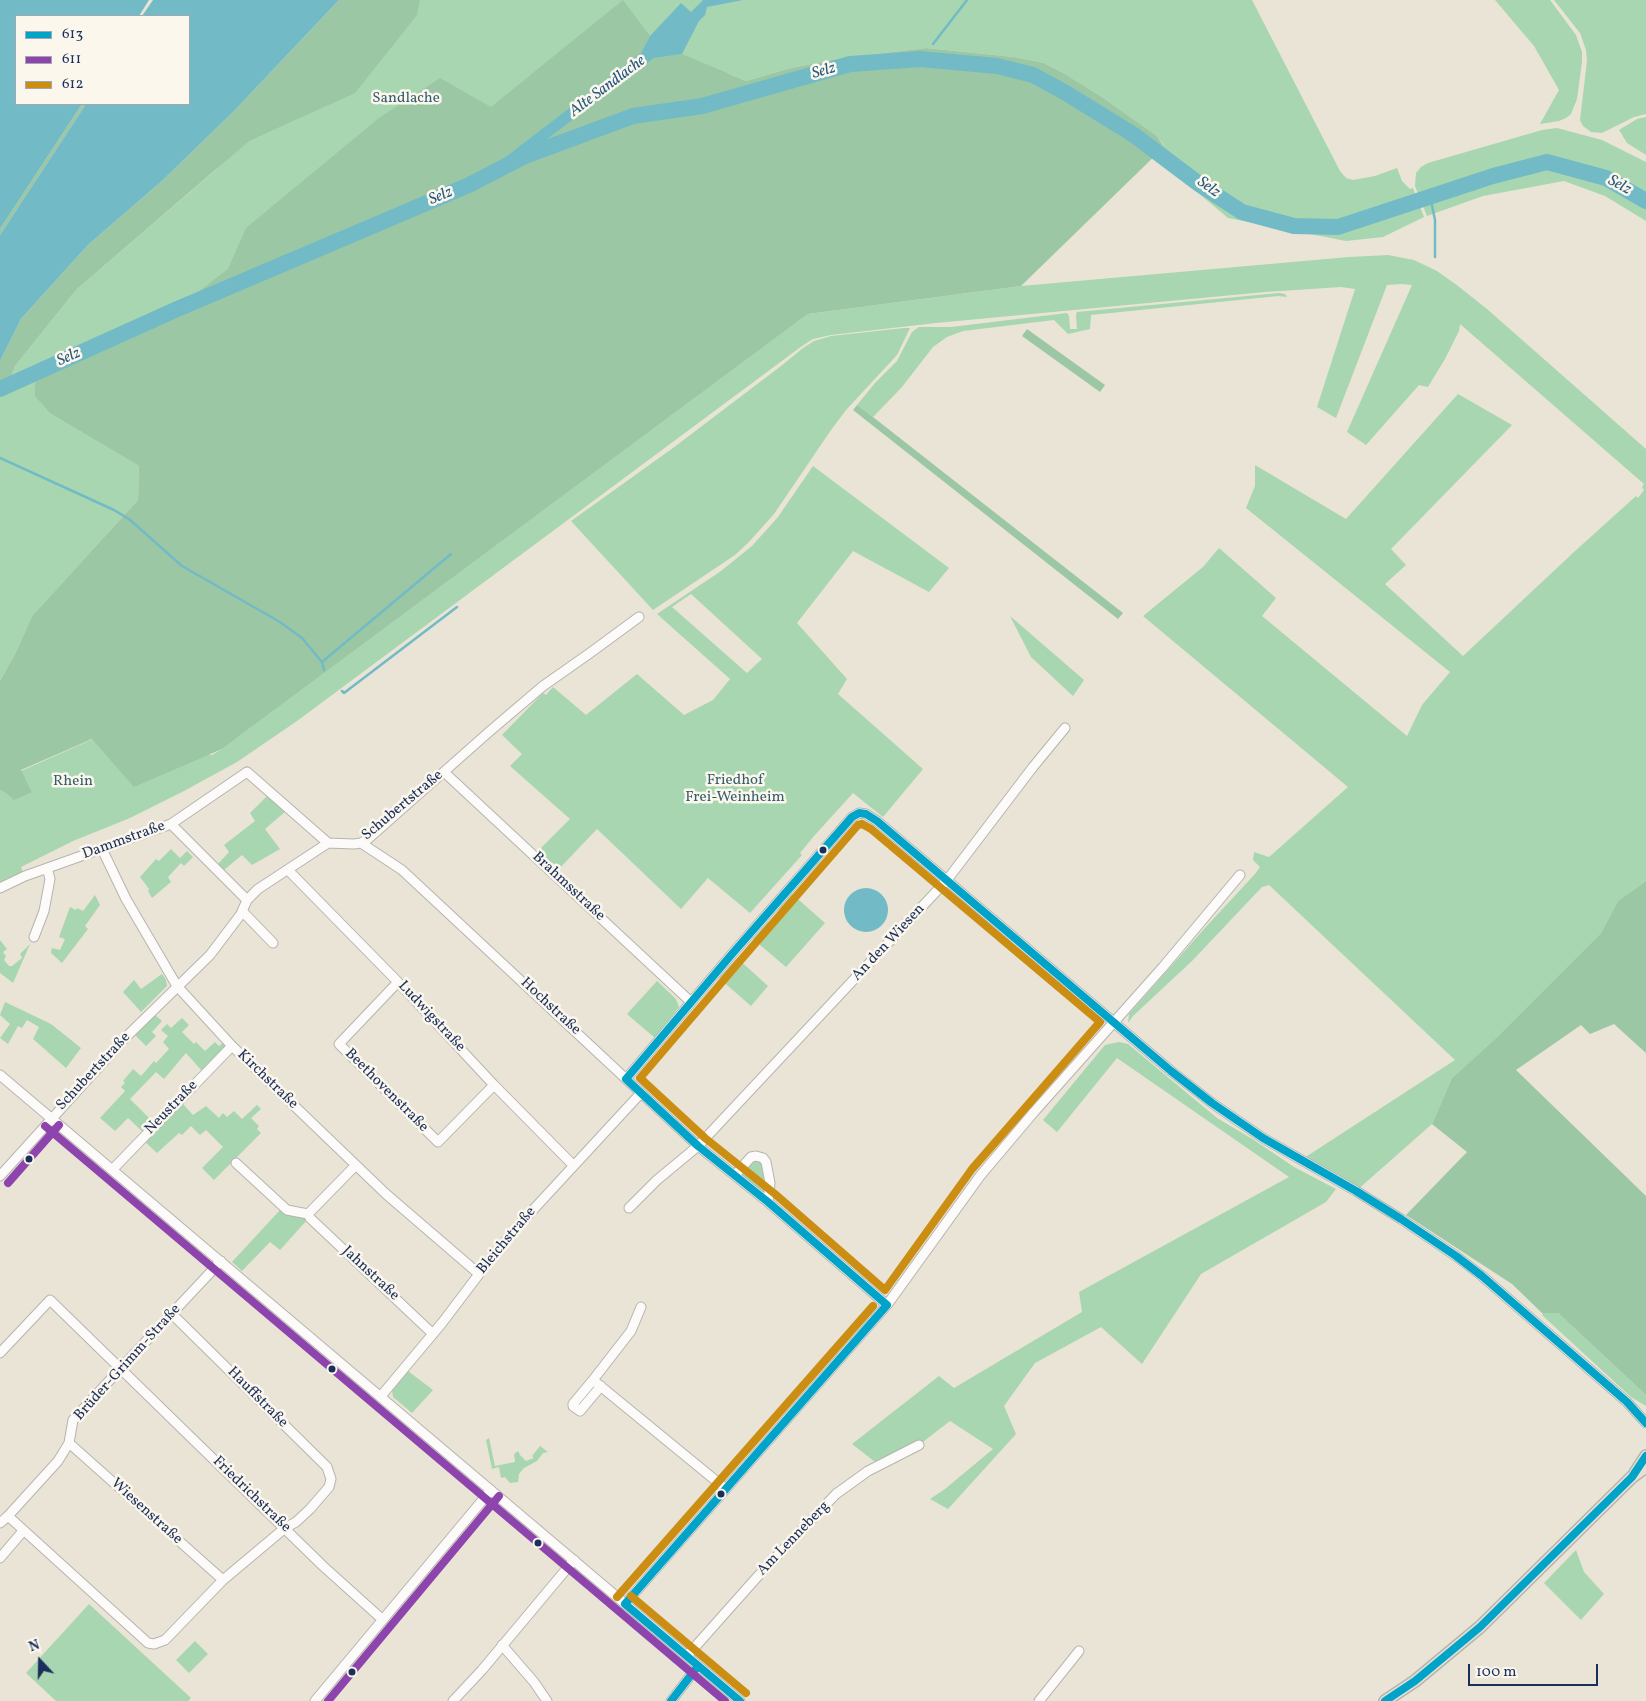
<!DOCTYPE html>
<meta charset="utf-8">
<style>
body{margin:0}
#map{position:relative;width:1646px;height:1701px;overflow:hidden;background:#e9e4d5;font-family:Vollkorn,serif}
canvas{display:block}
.legend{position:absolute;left:15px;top:15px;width:175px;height:90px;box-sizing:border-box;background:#fbf7ec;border:1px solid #a1a7b3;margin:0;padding:6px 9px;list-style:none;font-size:15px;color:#1b2f5e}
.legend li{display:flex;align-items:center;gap:10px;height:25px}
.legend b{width:25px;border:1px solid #a1a7b3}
.north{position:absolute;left:15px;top:1636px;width:50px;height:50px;-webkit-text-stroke:4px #fbf7ec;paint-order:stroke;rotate:339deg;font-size:14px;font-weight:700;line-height:20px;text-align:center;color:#1b2f5e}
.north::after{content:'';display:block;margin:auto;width:18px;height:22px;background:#1b2f5e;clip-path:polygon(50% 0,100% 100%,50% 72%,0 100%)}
.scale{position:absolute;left:1468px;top:1664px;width:130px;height:22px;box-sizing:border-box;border:2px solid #1b2f5e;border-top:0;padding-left:6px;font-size:15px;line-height:18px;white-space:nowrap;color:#1b2f5e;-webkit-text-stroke:4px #fbf7ec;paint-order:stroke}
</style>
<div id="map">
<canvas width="1646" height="1701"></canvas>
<ul class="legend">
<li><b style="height:6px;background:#01a3c8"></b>613</li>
<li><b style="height:6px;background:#8e44ad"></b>611</li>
<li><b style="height:6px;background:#cb8e13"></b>612</li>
</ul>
<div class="north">N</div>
<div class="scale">100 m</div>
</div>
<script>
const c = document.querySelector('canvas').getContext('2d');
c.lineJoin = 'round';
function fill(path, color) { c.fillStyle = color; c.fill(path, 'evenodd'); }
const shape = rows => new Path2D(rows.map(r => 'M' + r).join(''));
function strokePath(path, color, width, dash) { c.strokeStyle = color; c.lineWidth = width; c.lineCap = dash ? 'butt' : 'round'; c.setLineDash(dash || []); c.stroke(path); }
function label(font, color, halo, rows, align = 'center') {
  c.font = font + ' Vollkorn,serif'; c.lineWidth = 5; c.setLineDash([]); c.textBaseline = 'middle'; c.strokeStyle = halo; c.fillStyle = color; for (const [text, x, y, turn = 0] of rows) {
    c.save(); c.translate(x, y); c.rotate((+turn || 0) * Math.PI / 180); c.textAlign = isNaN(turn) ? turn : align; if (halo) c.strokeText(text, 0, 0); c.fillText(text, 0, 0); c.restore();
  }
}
fill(shape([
 [363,0,1252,0,1340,171,1346,178,1353,180,1375,176,1397,168,1402,181,1410,189,1413,188,1424,217,1383,237,1346,241,1228,218,1184,181,1158,153,1164,146,1157,136,1102,97,1065,74,1044,63,1014,57,926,48,842,58,791,68,746,81,727,73,183,303,175,310,61,362,36,383,51,414,139,466,138,500,32,616,16,652,0,681,0,389,13,385,9,382,15,366,76,290,217,169],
 [1495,0,1550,0,1576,35,1582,52,1582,62,1577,99,1571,114,1566,118,1559,121,1540,124,1559,90,1534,46],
 [1554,0,1646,0,1646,114,1634,117,1602,133,1591,132,1583,126,1580,120,1587,61,1586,50,1580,33],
 [1646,117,1646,155,1627,143,1619,130,1637,119],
 [1557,128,1602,140,1646,162,1646,221,1605,196,1564,181,1483,196,1427,216,1415,186,1416,173,1421,167,1428,163,1542,130],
 [1388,255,1414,260,1437,271,1458,286,1487,309,1646,449,1646,881,1618,901,1601,933,1496,1038,1452,1078,1432,1124,1356,1191,1301,1160,1455,1060,1269,885,1262,887,1192,961,1133,1016,1128,1023,1129,1014,1204,929,1255,874,1260,867,1253,860,1254,852,1269,857,1348,787,1143,616,1203,567,1219,548,1276,598,1262,616,1407,736,1422,705,1450,672,1246,508,1255,486,1255,465,1346,519,1458,394,1512,425,1391,549,1406,565,1385,584,1463,656,1574,552,1636,496,1638,498,1644,490,1642,487,1644,484,1460,324,1459,331,1445,359,1428,387,1419,385,1366,445,1347,432,1412,285,1401,284,1387,285,1336,418,1317,407,1355,289,1341,287,1265,292,936,323,831,335,813,339,802,346,297,721,237,762,184,791,130,818,73,841,21,867,23,872,0,883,0,790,5,791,32,792,21,771,93,739,212,755,222,749,808,314,1021,286,1349,257],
 [1279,293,1285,294,1287,297,1278,296,1091,315,1090,329,1068,334,1054,320,963,331,947,337,933,347,902,387,873,417,857,405,875,383,897,361,912,332,919,327,951,327,1067,313,1069,316,1070,329,1077,329,1076,315,1077,312],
 [904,328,910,328,897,355,846,410,831,430,774,514,748,543,735,555,653,610,571,521,673,448,781,366,803,348,814,341,831,336],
 [813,466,949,568,929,592,853,551,797,623,847,679,838,694,923,769,883,817,853,793,814,836,800,853,802,855,750,913,708,878,681,909,597,829,556,872,536,853,570,819,510,766,522,754,502,735,543,693,546,695,553,687,586,715,637,674,684,715,713,700,730,679,657,614,721,571,752,546,778,517],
 [691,594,762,659,747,673,672,607],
 [1010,616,1084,680,1073,696,1031,657],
 [268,795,286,811,265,829,280,849,252,865,242,855,224,870,218,864,229,852,224,845,255,821,250,813],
 [171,849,180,858,187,851,193,857,184,866,181,863,168,877,171,882,152,898,148,891,149,889,140,877,156,859,159,861],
 [792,894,825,923,786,967,753,939,768,922,771,924,781,913,778,910],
 [95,895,100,905,85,926,88,929,62,963,51,953,52,948,60,950,65,939,59,937,70,907,76,910,77,908,83,911],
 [0,940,7,949,3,952,6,956,4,960,9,966,12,966,22,958,20,954,30,944,13,983,0,973],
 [737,958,768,986,751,1006,719,978],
 [162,974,166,980,167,986,141,1012,123,992,134,980,141,989],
 [657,981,676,999,679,1007,655,1038,627,1014],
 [5,1002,51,1024,81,1048,66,1068,33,1039,39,1027,27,1020,22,1028,18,1026,8,1044,0,1038,10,1024,0,1015],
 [155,1015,162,1021,152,1032,156,1036,146,1046,135,1035],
 [182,1018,189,1025,182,1032,194,1044,196,1042,205,1051,215,1042,219,1046,225,1041,228,1045,202,1071,186,1053,164,1079,156,1072,130,1099,153,1122,143,1132,128,1118,115,1131,100,1118,125,1091,121,1087,125,1083,123,1081,133,1069,141,1076,154,1061,156,1063,169,1049,163,1042,168,1036,161,1030,167,1024,171,1028],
 [1119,1042,1128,1044,1217,1118,1254,1140,1294,1167,1336,1189,1326,1202,1201,1274,1142,1364,1101,1327,1035,1363,1004,1406,1016,1434,948,1509,930,1499,945,1489,993,1449,950,1421,919,1445,879,1465,852,1444,939,1376,954,1388,1082,1312,1079,1292,1289,1177,1117,1058,1057,1132,1043,1120,1105,1045],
 [183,1104,193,1115,206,1106,219,1118,223,1113,227,1117,234,1111,242,1119,257,1105,261,1109,251,1118,259,1126,257,1129,261,1133,214,1180,202,1168,223,1147,206,1130,200,1135,191,1126,182,1135,179,1133,157,1153,144,1141],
 [755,1160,762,1163,767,1187,763,1193,742,1176,751,1162],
 [280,1210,284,1214,291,1216,308,1219,280,1250,270,1242,242,1271,232,1262],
 [1542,1313,1558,1313,1646,1395,1646,1406,1631,1397,1543,1316],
 [408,1371,433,1390,412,1413,393,1397,392,1390],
 [489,1438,495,1466,515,1462,514,1454,518,1451,520,1455,526,1461,534,1458,532,1456,540,1446,548,1452,543,1453,537,1461,524,1468,519,1474,518,1482,510,1483,505,1477,501,1478,499,1467,492,1469,486,1440],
 [1576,1550,1584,1572,1604,1594,1581,1620,1544,1583],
 [89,1604,191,1698,188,1701,56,1701,26,1673],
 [195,1641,208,1654,189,1673,176,1660]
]), '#a8d6b0');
fill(shape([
 [339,0,420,0,417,15,355,93,249,141,76,290,15,366,9,382,0,384,0,361,21,319,88,245,163,180,233,112],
 [623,0,650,36,641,53,473,182,525,156,654,58,682,54,746,81,791,68,842,58,926,48,1014,57,1044,63,1065,74,1102,97,1157,136,1164,147,1021,286,808,314,222,749,134,787,92,739,21,770,32,792,14,800,5,792,0,790,0,681,16,652,32,616,138,500,139,466,51,414,35,396,35,383,61,362,175,310,228,269,246,228,379,118,440,78,491,107],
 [82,104,86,104,0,235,0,229],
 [1027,329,1105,385,1100,392,1022,336],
 [857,405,873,417,1123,613,1118,619,853,410],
 [1646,881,1646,1053,1614,1024,1590,1034,1581,1025,1516,1070,1646,1196,1646,1395,1558,1313,1542,1313,1512,1284,1406,1215,1467,1152,1432,1124,1452,1078,1496,1038,1601,933,1618,901]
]), '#9cc7a4');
fill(shape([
 [0,0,149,0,139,16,16,16,16,104,82,104,0,229],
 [153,0,339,0,233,112,163,180,88,245,21,319,0,361,0,235,86,104,189,104,189,16,142,16],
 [703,0,743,0,707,7,705,15,699,21,682,54,654,58,525,156,469,185,641,53,650,36,681,3,691,12],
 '844 910a22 22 0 1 1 44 0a22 22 0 1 1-44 0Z'
]), '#72bbc6');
strokePath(shape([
 [933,44,967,0],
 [920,59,926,53],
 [1430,196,1435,220,1435,257],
 [0,458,114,510,129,519,182,566,280,622,302,638,322,662,451,554],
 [322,662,324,670],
 [342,691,344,693,457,607]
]), '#72bbc6', 2.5);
strokePath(shape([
 [0,389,175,310,469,185,525,156,633,116,702,106,850,64,920,59,997,66,1033,75,1066,93,1134,135,1199,184,1242,212,1294,226,1338,227,1493,176,1547,162,1606,178,1646,201]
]), '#72bbc6', 16);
const minor = shape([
 [444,772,691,1002],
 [171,824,247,900],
 [361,843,402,870,698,1146,768,1202,887,1305],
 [102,849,126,899,177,986,232,1046,284,1096,386,1194,479,1274],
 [288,870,398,982,494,1085,573,1165],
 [0,888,25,876,171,824,247,772,328,843],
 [242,911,273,943],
 [34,937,44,911,50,879,47,868],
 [398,982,339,1044,438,1142,494,1085],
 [0,1075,740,1701],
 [626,1079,732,954,852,817,859,813,866,814,877,821,1171,1071,1212,1103,1263,1138,1356,1191,1401,1219,1456,1256,1482,1276,1627,1402,1646,1423],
 [236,1163,287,1210,308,1214,310,1218,433,1334],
 [112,1170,232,1046],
 [735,1175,751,1157,756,1156,763,1158,766,1162,770,1183,768,1202],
 [0,1176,125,1038,210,955,241,914,247,900,258,889,328,843,354,844,361,843,368,839,490,731,543,686,590,653,639,617],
 [629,1208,657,1180,698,1146,947,880,1033,767,1065,728],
 [308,1214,356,1165],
 [641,1307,631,1331,593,1380,726,1489],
 [172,1314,327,1467,331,1479,329,1487,310,1509,296,1522,285,1528,223,1580,165,1640,154,1644,148,1643,8,1516,58,1461,69,1443,73,1420,121,1368,221,1261],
 [0,1353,50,1300,323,1566,383,1620],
 [593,1380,573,1404,573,1406,580,1411,601,1386],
 [381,1396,442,1323,495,1253,520,1224,641,1093],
 [69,1443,223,1580],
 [0,1523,8,1516],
 [0,1558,23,1531],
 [625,1604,887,1305,980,1176,1034,1112,1163,967,1240,875],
 [502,1645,534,1682,547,1701],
 [687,1656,758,1576,836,1494,868,1471,919,1445],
 [315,1701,491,1490],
 [453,1701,482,1670,574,1560],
 [671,1701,698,1666],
 [1039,1701,1079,1651]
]);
const major = shape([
 [1635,1473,1646,1456],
 [1385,1701,1415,1681,1480,1627,1632,1477,1646,1467]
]);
strokePath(minor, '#b5b4b0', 11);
strokePath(major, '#b5b4b0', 14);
strokePath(minor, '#fcfbf9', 9);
strokePath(major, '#e6e1d4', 11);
strokePath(shape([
 [626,1079,732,954,852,817,859,813,866,814,877,821,1171,1071,1212,1103,1263,1138,1356,1191,1401,1219,1456,1256,1482,1276,1627,1402,1646,1423],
 [626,1079,698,1146,768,1202,887,1305],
 [625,1604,887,1305],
 [625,1604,740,1701],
 [671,1701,698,1666],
 [1385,1701,1415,1681,1480,1627,1632,1477,1646,1456]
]), '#01a3c8', 8);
strokePath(shape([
 [45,1126,725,1701],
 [8,1183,59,1125],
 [328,1701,499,1496]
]), '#8e44ad', 8);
strokePath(shape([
 [862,824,871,829,1100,1022,972,1169,885,1290,775,1194,705,1138,640,1078,740,961,858,825,862,824],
 [631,1596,746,1693],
 [617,1597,873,1306]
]), '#cb8e13', 8);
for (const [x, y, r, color] of [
 [823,850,4.5,"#1b2f5e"],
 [29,1159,4.5,"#1b2f5e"],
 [332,1369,4.5,"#1b2f5e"],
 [721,1494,4.5,"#1b2f5e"],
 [538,1543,4.5,"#1b2f5e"],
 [352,1672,4.5,"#1b2f5e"]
]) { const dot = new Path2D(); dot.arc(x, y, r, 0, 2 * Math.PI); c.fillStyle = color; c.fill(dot); strokePath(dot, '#fbf7ec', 2); }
label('15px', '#355e6e', '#fbf7ec', [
 ["Sandlache",406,99],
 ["Friedhof",735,781],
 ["Frei-Weinheim",735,798],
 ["Rhein",73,782]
]);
label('15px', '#1b2f5e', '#fbf7ec', [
 ["Schubertstraße",403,806,-40],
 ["Dammstraße",124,841,-20],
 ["Brahmsstraße",568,887,43],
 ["An den Wiesen",889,943,-47],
 ["Hochstraße",550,1007,43],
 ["Ludwigstraße",431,1017,47],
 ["Schubertstraße",94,1072,-47],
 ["Kirchstraße",267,1080,44],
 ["Beethovenstraße",386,1091,45],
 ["Neustraße",172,1108,-46],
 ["Bleichstraße",507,1241,-50],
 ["Jahnstraße",370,1274,43],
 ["Brüder-Grimm-Straße",128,1363,-48],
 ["Hauffstraße",257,1398,45],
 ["Friedrichstraße",251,1495,44],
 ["Wiesenstraße",146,1512,42],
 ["Am Lenneberg",794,1539,-46]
]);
label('italic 16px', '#285a80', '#fbf7ec', [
 ["Selz",824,72,-16],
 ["Alte Sandlache",608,87,-37],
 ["Selz",1619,186,28],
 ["Selz",1208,188,36],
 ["Selz",441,197,-23],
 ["Selz",69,358,-24]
]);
</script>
